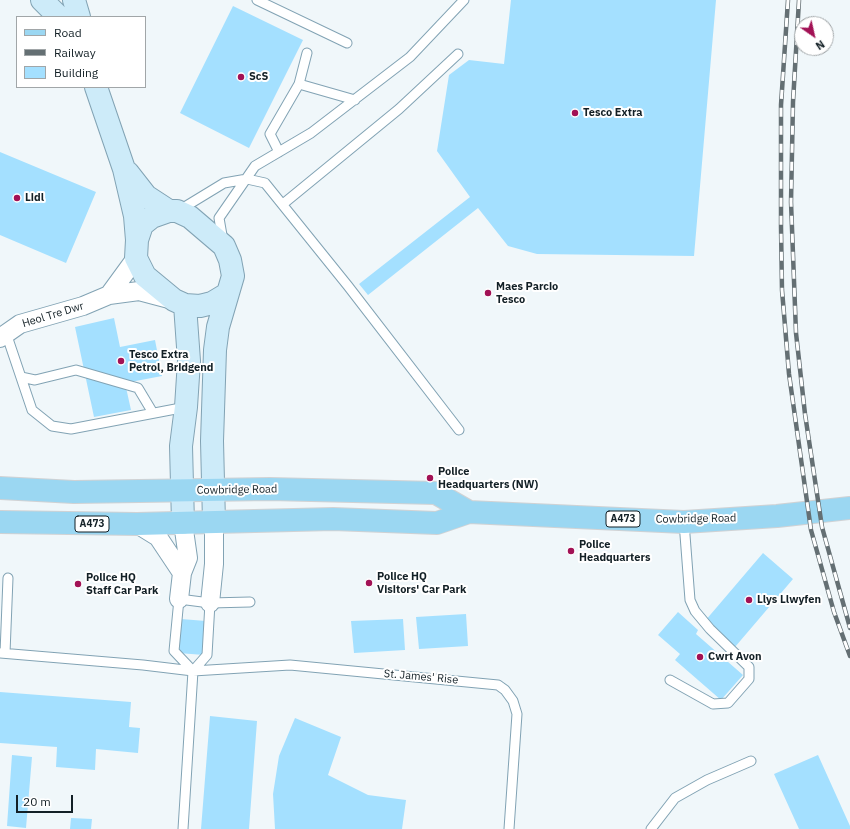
<!DOCTYPE html>
<style>
body{margin:0}
#map{position:relative;width:850px;height:829px;overflow:hidden;background:#f0f7fa;font-family:"IBM Plex Sans",sans-serif}
canvas{display:block}
.legend{position:absolute;left:16px;top:16px;width:130px;height:72px;box-sizing:border-box;background:#fff;border:1px solid #a1a6a8;margin:0;padding:5px 7px;list-style:none;font-size:12px;color:#132026}
.legend li{display:flex;align-items:center;gap:8px;height:20px}
.legend b{width:20px;border:1px solid #a1a6a8}
.north{position:absolute;left:794px;top:16px;width:40px;height:40px;box-sizing:border-box;background:#fff;border:1px solid #a1a6a8;border-radius:50%;rotate:146deg;font-size:11px;font-weight:700;line-height:16px;text-align:center;color:#132026}
.north::after{content:'';display:block;margin:auto;width:14px;height:18px;background:#a21155;clip-path:polygon(50% 0,100% 100%,50% 72%,0 100%)}
.scale{position:absolute;left:16px;top:795px;width:57px;height:18px;box-sizing:border-box;border:2px solid #132026;border-top:0;padding-left:5px;font-size:12px;line-height:14px;white-space:nowrap;color:#132026;-webkit-text-stroke:3px #fff;paint-order:stroke}
</style>
<div id="map">
<canvas width="850" height="829"></canvas>
<ul class="legend">
<li><b style="height:5px;background:#9bd7f2"></b>Road</li>
<li><b style="height:5px;background:#646f73"></b>Railway</li>
<li><b style="height:11px;background:#a4e0ff"></b>Building</li>
</ul>
<div class="north">N</div>
<div class="scale">20 m</div>
</div>
<script>
const c = document.querySelector('canvas').getContext('2d');
c.lineJoin = 'round';
function fill(path, color) { c.fillStyle = color; c.fill(path, 'evenodd'); }
const shape = rows => new Path2D(rows.map(r => 'M' + r).join(''));
function strokePath(path, color, width, dash) { c.strokeStyle = color; c.lineWidth = width; c.lineCap = dash ? 'butt' : 'round'; c.setLineDash(dash || []); c.stroke(path); }
function label(font, color, halo, rows, align = 'center') {
  c.font = font + ' "IBM Plex Sans",sans-serif'; c.lineWidth = 4; c.setLineDash([]); c.textBaseline = 'middle'; c.strokeStyle = halo; c.fillStyle = color; for (const [text, x, y, turn = 0] of rows) {
    c.save(); c.translate(x, y); c.rotate((+turn || 0) * Math.PI / 180); c.textAlign = isNaN(turn) ? turn : align; if (halo) c.strokeText(text, 0, 0); c.fillText(text, 0, 0); c.restore();
  }
}
fill(shape([
 [511,0,716,0,694,256,537,254,508,246,478,208,368,295,359,284,470,197,437,151,449,75,469,60,504,64],
 [233,6,303,40,249,148,180,113],
 [0,152,96,192,66,263,0,235],
 [114,318,120,347,155,340,162,376,125,383,131,410,94,417,75,327],
 [763,553,793,579,735,647,705,621],
 [678,612,698,630,696,634,743,675,721,700,675,660,680,654,658,635],
 [466,614,468,646,419,649,416,617],
 [181,619,206,621,204,655,178,653],
 [403,619,405,650,354,653,351,621],
 [0,692,131,702,129,727,140,728,138,753,96,749,95,770,56,767,57,747,0,743],
 [210,716,257,721,249,829,201,829],
 [295,718,341,737,328,775,368,795,406,800,402,829,275,829,273,794,279,756],
 [12,755,32,757,26,828,7,826],
 [818,755,850,826,850,829,799,829,774,774],
 [71,818,92,819,91,829,70,829]
]), '#a4e0ff');
const lane = shape([
 [257,0,347,43],
 [299,84,355,100],
 [279,152,270,134,299,84,307,53],
 [283,204,399,109,458,54],
 [178,211,224,183,247,179,265,183,348,286,459,430],
 [223,241,219,218,255,166,311,133,410,57,464,0],
 [6,333,32,410,52,426,71,429,186,407],
 [21,377,35,380,76,370,138,388,153,413],
 [0,653,143,665,193,671,290,665,498,685,505,690,513,701,517,714,509,829],
 [5,653,8,578],
 [193,671,174,651,179,599,210,603,250,602],
 [670,680,713,704,728,703,749,679,749,667,710,629,695,611,690,600,684,522],
 [183,829,193,671,207,655,210,603],
 [651,829,675,798,707,780,751,761]
]);
const street = shape([
 [109,295,136,258],
 [0,338,20,324,83,306,109,295,139,291,173,300],
 [137,524,158,537,182,573],
 [179,599,182,573,188,558,183,523],
 [210,603,214,564,214,522]
]);
const secondary = shape([
 [42,0,59,17],
 [74,0,79,17],
 [96,87,124,169,135,216,137,240],
 [128,173,146,196,169,211],
 [214,522,212,441,215,350,218,327,233,276,230,260,224,246,190,217,177,211,169,211,152,217,142,225,137,240,136,258,145,276,174,300,185,305,200,306,212,303,227,294],
 [183,523,181,446,186,407,189,361,185,305]
]);
const primary = shape([
 [0,488,74,492,270,489,436,493,469,512],
 [0,522,137,524,333,519,437,523,469,512,684,522,777,516,850,508]
]);
strokePath(lane, '#82a3b4', 11);
strokePath(street, '#82a3b4', 20);
strokePath(secondary, '#82a3b4', 24);
strokePath(primary, '#d0d2d4', 24);
strokePath(lane, '#fff', 9);
strokePath(street, '#fff', 18);
strokePath(secondary, '#cdebf9', 22);
strokePath(primary, '#9bd7f2', 22);
const rail = shape([
 [788,0,781,105,781,227,782,290,789,374,811,530,834,612,850,656],
 [799,0,793,102,791,202,796,333,805,414,822,527,850,628]
]);
strokePath(rail, '#646f73', 4.5);
strokePath(rail, '#fff', 3, [9]);
for (const [x, y, r, color] of [
 [241,77,4,"#a21155"],
 [575,113,4,"#a21155"],
 [17,198,4,"#a21155"],
 [488,293,4,"#a21155"],
 [121,361,4,"#a21155"],
 [430,478,4,"#a21155"],
 [571,551,4,"#a21155"],
 [369,583,4,"#a21155"],
 [78,584,4,"#a21155"],
 [749,600,4,"#a21155"],
 [700,657,4,"#a21155"]
]) { const dot = new Path2D(); dot.arc(x, y, r, 0, 2 * Math.PI); c.fillStyle = color; c.fill(dot); strokePath(dot, '#fff', 1.5); }
for (const [x, y, w] of [
 [623,519,34],
 [92,524,34]
]) { const box = new Path2D(); box.roundRect(x - w / 2, y - 8, w, 16, 3); c.fillStyle = '#fff'; c.fill(box); strokePath(box, '#132026', 1); }
label('bold 10px', '#132026', null, [
 ["A473",623,519],
 ["A473",92,524]
]);
label('bold 11px', '#132026', '#fff', [
 ["ScS",249,77],
 ["Tesco Extra",583,113],
 ["Lidl",25,198],
 ["Maes Parcio",496,287],
 ["Tesco",496,300],
 ["Tesco Extra",129,355],
 ["Petrol, Bridgend",129,368],
 ["Police",438,472],
 ["Headquarters (NW)",438,485],
 ["Police",579,545],
 ["Headquarters",579,558],
 ["Police HQ",377,577],
 ["Visitors' Car Park",377,590],
 ["Police HQ",86,578],
 ["Staff Car Park",86,591],
 ["Llys Llwyfen",757,600],
 ["Cwrt Avon",708,657]
], 'left');
label('11px', '#132026', '#fff', [
 ["Heol Tre Dwr",53,315,-17],
 ["Cowbridge Road",237,490,-1],
 ["Cowbridge Road",696,519,-1],
 ["St. James' Rise",421,677,5]
]);
</script>
